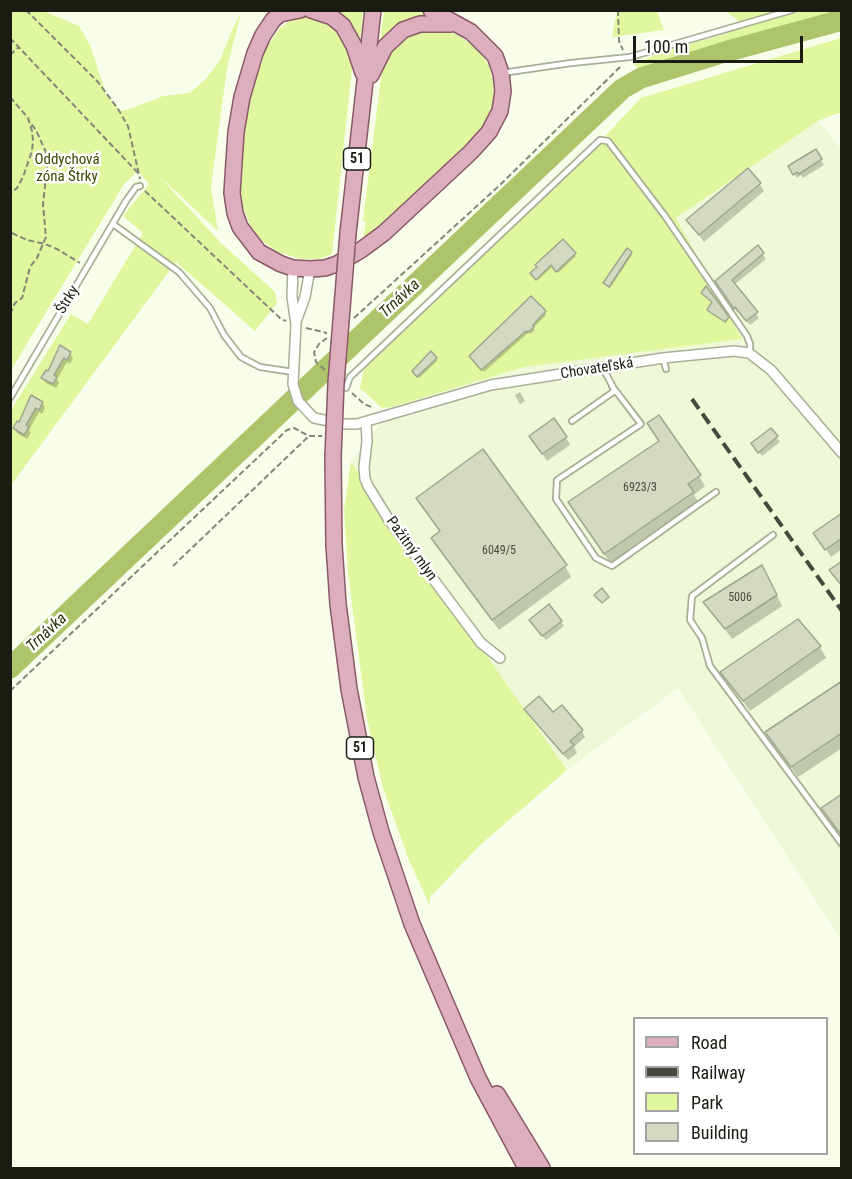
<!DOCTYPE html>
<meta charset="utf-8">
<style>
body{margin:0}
#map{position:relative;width:852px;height:1179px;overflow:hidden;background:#f8feea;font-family:"Roboto Condensed",sans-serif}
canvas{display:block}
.frame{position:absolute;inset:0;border:12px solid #1a1c13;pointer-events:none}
.legend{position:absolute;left:633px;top:1017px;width:195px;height:138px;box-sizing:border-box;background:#fff;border:2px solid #a3a4a1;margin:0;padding:8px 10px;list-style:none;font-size:18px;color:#1a1c13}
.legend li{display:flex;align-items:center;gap:12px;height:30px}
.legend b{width:30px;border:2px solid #a3a4a1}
.scale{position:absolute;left:633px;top:36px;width:170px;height:27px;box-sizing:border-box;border:3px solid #1a1c13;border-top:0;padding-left:8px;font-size:18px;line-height:21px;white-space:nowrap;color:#1a1c13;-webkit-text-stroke:4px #fff;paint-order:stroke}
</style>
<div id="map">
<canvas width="852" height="1179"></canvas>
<div class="frame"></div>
<ul class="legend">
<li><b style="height:8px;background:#ddafbe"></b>Road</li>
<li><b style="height:8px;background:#46493e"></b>Railway</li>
<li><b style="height:16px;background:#e0f79f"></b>Park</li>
<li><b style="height:16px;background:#d3dac1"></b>Building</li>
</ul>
<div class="scale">100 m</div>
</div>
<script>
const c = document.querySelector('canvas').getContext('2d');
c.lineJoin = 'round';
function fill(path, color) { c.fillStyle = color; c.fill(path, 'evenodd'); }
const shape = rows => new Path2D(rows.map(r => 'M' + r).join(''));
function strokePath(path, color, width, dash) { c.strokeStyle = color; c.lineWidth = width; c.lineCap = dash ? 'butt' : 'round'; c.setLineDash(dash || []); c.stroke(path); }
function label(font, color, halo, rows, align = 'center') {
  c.font = font + ' "Roboto Condensed",sans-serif'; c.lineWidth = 5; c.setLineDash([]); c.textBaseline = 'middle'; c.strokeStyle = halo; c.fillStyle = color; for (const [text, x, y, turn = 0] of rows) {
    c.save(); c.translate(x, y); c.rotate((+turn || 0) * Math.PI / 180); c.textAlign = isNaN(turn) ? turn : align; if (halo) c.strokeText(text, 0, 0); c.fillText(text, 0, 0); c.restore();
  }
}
fill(shape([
 [818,121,842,150,841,939,678,688,567,770,351,462,392,407,524,367,741,339,676,218]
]), '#eff9d7');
fill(shape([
 [11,11,44,11,79,26,90,45,106,94,121,111,133,108,163,96,190,93,205,80,220,60,233,28,241,13,227,68,211,187,218,231,157,174,220,242,275,292,277,303,255,331,176,262,11,485,11,410,71,314,88,324,143,233,123,216,149,184,138,171,124,184,11,370],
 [334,11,363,11,360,40,353,28,344,17],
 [384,11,417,11,430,17,380,43],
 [617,11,657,11,664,30,612,37],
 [733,11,841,11,755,33,643,70,633,65,661,52,719,36,745,26,727,12],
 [306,17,320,18,333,26,343,36,349,51,352,69,332,254,319,259,300,259,278,252,262,241,250,225,242,204,240,179,242,140,250,95,267,47,280,28,293,19],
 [431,29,455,34,479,49,490,68,494,90,492,114,478,137,363,240,366,222,363,220,382,70,390,54,400,41,413,33],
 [841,38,841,112,818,121,676,218,742,339,524,367,392,407,382,408,360,388,364,369,609,132,641,98],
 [351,462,567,770,480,845,430,897,430,906,409,860,383,788,367,719,348,573,344,510]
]), '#e0f79f');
fill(shape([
 [815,151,824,165,803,178,801,175,797,178,790,167],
 [759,183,764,191,704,242,688,220],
 [563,241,576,256,558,273,553,266,538,280,533,275],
 [758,248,766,259,734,285,759,318,750,325,738,311,737,312,720,286],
 [631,253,632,255,610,288,605,285,604,283],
 [545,312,546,315,533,328,535,330,530,334,529,332,484,372,472,359],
 [60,348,70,353,73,358,70,364,67,362,57,379,59,383,56,388,46,383,43,378,49,373],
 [431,354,437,361,419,378,414,373],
 [520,392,525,401,520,404,515,395],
 [32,398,42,403,45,408,42,414,39,412,29,430,31,433,27,439,17,433,15,428,20,424],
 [771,430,780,442,762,456,756,449],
 [566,437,570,445,547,461,536,444],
 [660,441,699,476,705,486,694,495,699,503,611,564,576,513],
 [424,509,565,566,571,577,499,630,439,549,441,532],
 [842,515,842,549,831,557,820,541],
 [768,577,782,606,732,639,705,602],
 [549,606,564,626,546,640,533,625],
 [798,621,820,647,826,658,750,711,722,672],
 [842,683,842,748,798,777,767,732],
 [525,710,552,715,582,731,585,737,574,747,577,753,568,760]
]), '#0003');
strokePath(shape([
 [10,668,622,89,641,78,728,51,842,20]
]), '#aec46a', 21);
const building = shape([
 [816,149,822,159,799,174,797,172,793,175,788,166,816,149],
 [748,168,761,183,699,235,686,220,748,168],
 [563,239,576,253,556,272,551,265,536,280,530,273,537,267,535,265,563,239],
 [758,245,764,253,732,280,758,312,746,321,735,307,734,309,715,281,758,245],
 [627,248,632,252,609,287,603,283,627,248],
 [706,286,729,317,725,322,707,310,712,302,701,293,706,286],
 [531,296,546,311,533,325,534,327,528,332,526,331,481,370,469,356,531,296],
 [60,345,71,352,67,360,64,358,54,375,57,377,53,384,41,378,46,370,48,371,60,345],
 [431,351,437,358,417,377,412,371,431,351],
 [31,395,43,402,39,410,36,408,26,425,29,427,24,435,13,428,17,421,19,422,31,395],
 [659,415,701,475,688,484,694,492,604,554,568,502,659,441,647,423,659,415],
 [554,418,567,437,542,454,529,436,554,418],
 [771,428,778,436,758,453,751,443,771,428],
 [483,449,567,565,492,620,431,538,440,531,416,498,483,449],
 [842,513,842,538,825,550,813,533,842,513],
 [842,561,842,586,829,570,842,561],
 [762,565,777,595,725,629,703,602,762,565],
 [602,588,609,597,602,603,594,595,602,588],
 [549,604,562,621,542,636,529,620,549,604],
 [798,619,821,646,743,701,720,672,798,619],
 [842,681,842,733,791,767,765,732,842,681],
 [539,696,553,712,562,705,583,730,570,741,574,745,563,754,524,709,539,696],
 [842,794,842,836,821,808,842,794]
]);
fill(building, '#d3dac1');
strokePath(building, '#9fa68e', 1.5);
const service = shape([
 [502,73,571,63,630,57,792,10],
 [113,224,179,272,210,308,224,335,241,357,260,367,293,372],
 [663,358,666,369],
 [612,386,641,424,557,480,556,499,596,558,612,566,716,492],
 [346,388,350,377,600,140,608,141,665,216,747,336,750,344,750,352],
 [10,398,126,201,136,187,140,186],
 [572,421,613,392,614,389,603,368],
 [773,535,692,596,690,620,702,638,710,666,842,844]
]);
const minor = shape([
 [293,268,292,297,296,324,293,384,298,401,314,418,344,424,357,424,491,385,663,358,734,351,749,353,771,370,842,453],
 [296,322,305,297,310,269],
 [366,422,367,441,364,467,365,479,368,486,389,520,481,643,500,658]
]);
const primary = shape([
 [284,10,273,20,263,35,255,53,242,97,236,132,232,193,235,213,240,227,259,252,281,264,293,268,310,269,325,268,337,264,361,250,384,233,471,152,489,132,500,111,503,91,501,73,495,56,471,32,431,10],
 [311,10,332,17,343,26,354,46,363,73],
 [280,14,300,10],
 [371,75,385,47,403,30,420,24,451,24],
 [348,233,373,10],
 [333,457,334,545,338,604,349,689,366,777,381,832,412,924,478,1078,526,1168],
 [497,1094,542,1168]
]);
strokePath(service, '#a7af96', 8);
strokePath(minor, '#a7af96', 12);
strokePath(primary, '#8a5966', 18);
strokePath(shape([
 [26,10,98,82,118,109,128,126,140,179],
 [618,10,619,41,623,50],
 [10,38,139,174],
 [10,55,19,47],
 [10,97,28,118,32,131,33,141,32,151,23,177,17,188,10,194],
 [145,191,281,319,286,321],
 [12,233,27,240,45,244,57,249,80,263],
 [10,314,15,303,22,298,30,267,37,258,46,237,43,205,48,157,36,130,28,120],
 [354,318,501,184,620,67],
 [306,328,327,333],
 [325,370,316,362,314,352,319,344,327,338],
 [352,393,364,404,374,408],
 [173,566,309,436],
 [10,691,287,430,294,428,309,436,322,436]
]), '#838779', 2, [6, 3]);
strokePath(service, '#fff', 4.5);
strokePath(minor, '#fff', 9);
strokePath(primary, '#ddafbe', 15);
strokePath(shape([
 [692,399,842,611]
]), '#46493e', 4, [12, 6]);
const primaryBridge = shape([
 [333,457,336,383,348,233]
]);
strokePath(primaryBridge, '#8a5966', 18, []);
strokePath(primaryBridge, '#ddafbe', 15);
label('12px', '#484c3e', null, [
 ["6923/3",640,488],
 ["6049/5",499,551],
 ["5006",740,598]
]);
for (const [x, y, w] of [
 [357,159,27],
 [360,748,27]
]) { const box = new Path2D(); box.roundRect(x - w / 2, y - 11, w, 22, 4.5); c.fillStyle = '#fff'; c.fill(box); strokePath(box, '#1a1c13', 1.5); }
label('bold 14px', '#1a1c13', null, [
 ["51",357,159],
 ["51",360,748]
]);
label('15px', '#3c4802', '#fff', [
 ["Oddychová",67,160],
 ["zóna Štrky",67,177]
]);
label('15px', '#1a1c13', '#fff', [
 ["Štrky",68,300,-59],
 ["Chovateľská",597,369,-9],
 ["Pažitný mlyn",411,549,54]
]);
label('italic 16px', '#2a330c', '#fff', [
 ["Trnávka",400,299,-43],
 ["Trnávka",47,633,-43]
]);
</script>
